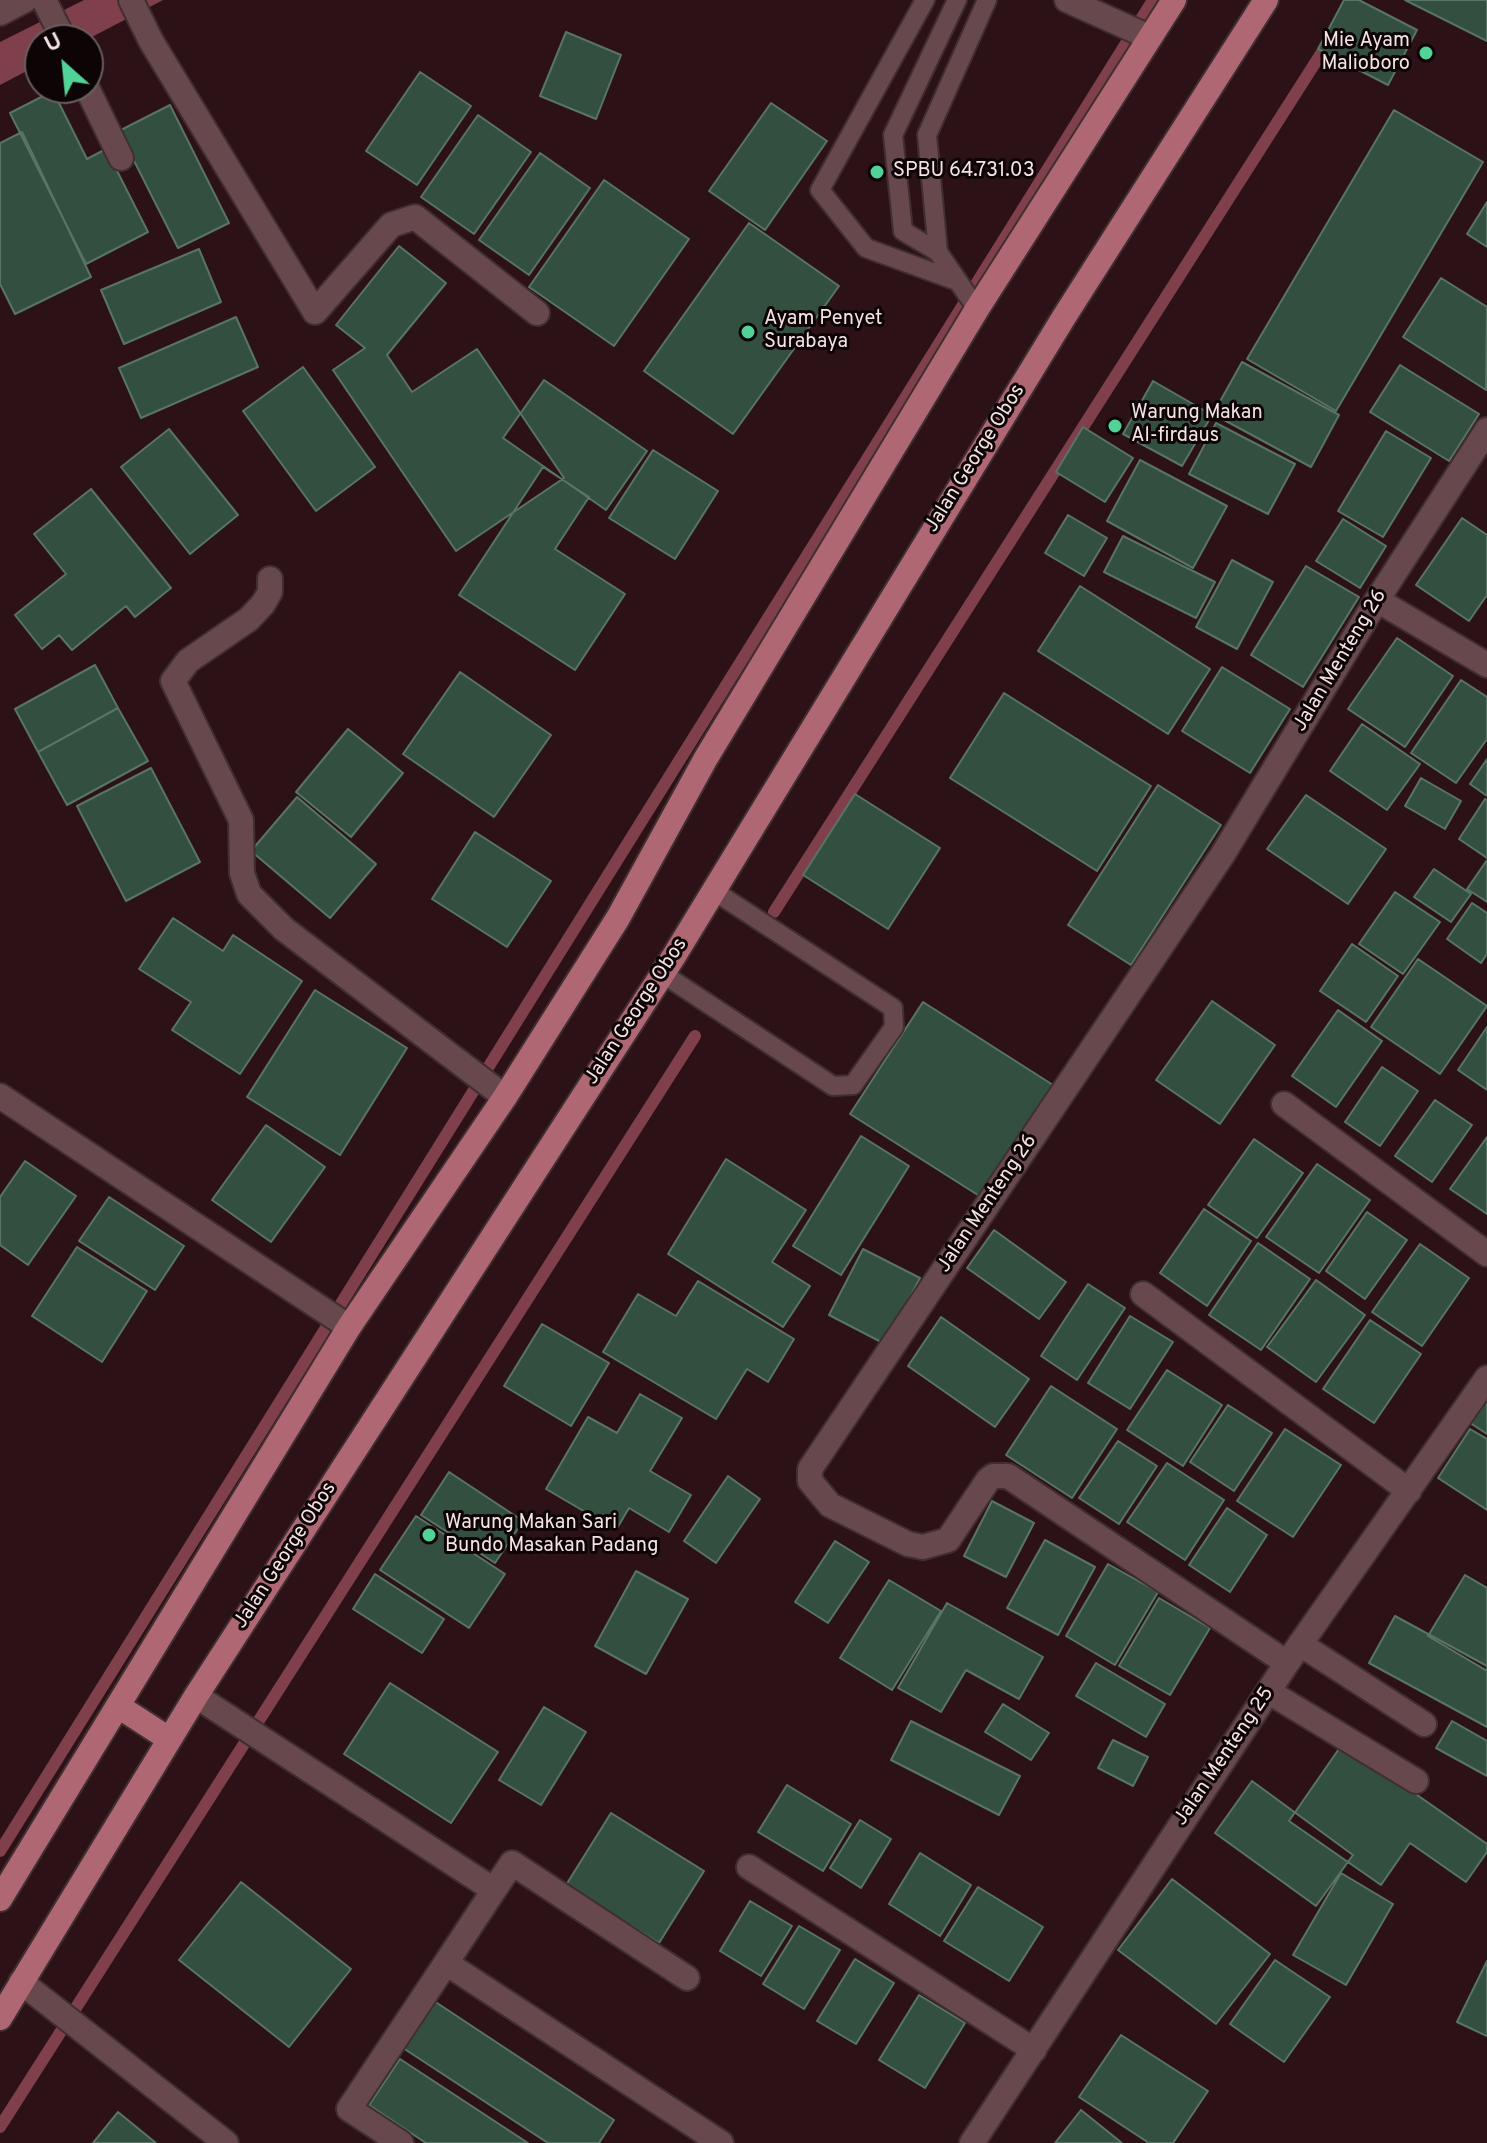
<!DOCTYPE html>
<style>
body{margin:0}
#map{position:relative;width:1487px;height:2143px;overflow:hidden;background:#2c1217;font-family:Overpass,sans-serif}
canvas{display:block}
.north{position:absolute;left:24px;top:24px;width:80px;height:80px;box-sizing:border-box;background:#0d0405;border:2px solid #6a5d5f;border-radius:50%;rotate:333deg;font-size:22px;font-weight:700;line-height:32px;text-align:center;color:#f5e2e5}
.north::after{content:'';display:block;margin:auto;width:28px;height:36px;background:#51d397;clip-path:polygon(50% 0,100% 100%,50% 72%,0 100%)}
</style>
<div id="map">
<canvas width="1487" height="2143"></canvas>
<div class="north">U</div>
</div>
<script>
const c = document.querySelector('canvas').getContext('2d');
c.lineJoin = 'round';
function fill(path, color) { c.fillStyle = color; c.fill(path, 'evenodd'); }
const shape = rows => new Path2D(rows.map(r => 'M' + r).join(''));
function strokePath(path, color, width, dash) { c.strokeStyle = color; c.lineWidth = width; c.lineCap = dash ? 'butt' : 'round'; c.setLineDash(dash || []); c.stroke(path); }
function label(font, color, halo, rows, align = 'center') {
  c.font = font + ' Overpass,sans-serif'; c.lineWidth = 6; c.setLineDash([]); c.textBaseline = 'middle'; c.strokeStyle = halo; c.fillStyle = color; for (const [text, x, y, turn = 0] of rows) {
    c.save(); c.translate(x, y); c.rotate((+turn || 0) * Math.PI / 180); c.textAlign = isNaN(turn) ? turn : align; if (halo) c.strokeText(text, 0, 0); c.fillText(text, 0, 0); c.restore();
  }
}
fill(shape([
 [84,0,163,0,86,40,40,40,40,64,0,85,0,42]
]), '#7f404c');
strokePath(shape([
 [774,912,1331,38],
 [0,1851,1153,0],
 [0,2127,695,1036]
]), '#7f404c', 12);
const building = shape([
 [1344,0,1359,0,1417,30,1388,85,1318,49,1344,0],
 [1405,0,1487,0,1487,41,1405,0],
 [566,32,621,55,596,119,540,96,566,32],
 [420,72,471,106,417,185,366,151,420,72],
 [53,91,87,159,106,149,148,232,86,264,10,113,53,91],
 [771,103,827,141,765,230,709,191,771,103],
 [170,105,229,223,178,248,119,131,170,105],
 [1394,110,1483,162,1336,411,1247,359,1394,110],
 [478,115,531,152,474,234,421,197,478,115],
 [22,132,91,277,15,314,0,284,0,143,22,132],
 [540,153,590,188,529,275,479,240,540,153],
 [604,180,689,239,614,346,529,287,604,180],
 [1487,202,1487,247,1467,234,1487,202],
 [749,223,839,286,733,434,644,371,749,223],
 [399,246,446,283,387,355,412,392,477,349,564,478,456,551,333,370,365,348,336,325,399,246],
 [199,249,221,302,124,344,101,290,199,249],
 [1441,278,1487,307,1486,390,1403,337,1441,278],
 [236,317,258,367,141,418,119,368,236,317],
 [1242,362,1339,415,1311,467,1213,414,1242,362],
 [1400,365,1479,414,1449,461,1370,412,1400,365],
 [303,367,375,467,316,511,243,411,303,367],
 [544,380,647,451,606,510,503,438,544,380],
 [1153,381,1212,415,1182,466,1123,434,1153,381],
 [1216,423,1295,464,1268,514,1189,474,1216,423],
 [1083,427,1133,458,1105,502,1056,472,1083,427],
 [169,429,238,515,190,554,121,467,169,429],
 [1386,431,1431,458,1383,537,1338,511,1386,431],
 [653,450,718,491,675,559,609,518,653,450],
 [1140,460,1227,506,1193,568,1107,521,1140,460],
 [543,467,589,497,555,549,625,594,575,670,459,595,543,467],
 [91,489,171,588,135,617,126,606,72,650,59,635,42,649,15,615,66,574,34,534,91,489],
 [1068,515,1107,538,1084,576,1045,553,1068,515],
 [1462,518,1487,535,1487,595,1469,621,1416,585,1462,518],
 [1343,519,1386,546,1360,588,1316,561,1343,519],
 [1123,536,1215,582,1196,618,1104,572,1123,536],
 [1232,560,1273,582,1237,649,1196,627,1232,560],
 [1306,566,1359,597,1303,687,1251,655,1306,566],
 [1080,586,1210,669,1168,734,1038,651,1080,586],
 [1397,638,1453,676,1405,747,1348,709,1397,638],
 [95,665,118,708,38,752,15,709,95,665],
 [1222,667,1290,709,1250,773,1182,731,1222,667],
 [460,672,551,735,494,817,403,754,460,672],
 [1461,680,1487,697,1487,739,1456,783,1411,753,1461,680],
 [1004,693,1151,786,1097,871,950,778,1004,693],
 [118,708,148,761,67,805,38,752,118,708],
 [1362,724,1420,764,1387,810,1330,771,1362,724],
 [348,729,403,773,351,837,296,792,348,729],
 [1487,759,1487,796,1470,784,1487,759],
 [151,768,200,862,126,901,77,806,151,768],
 [1421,778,1461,801,1445,829,1405,806,1421,778],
 [1158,785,1221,825,1131,965,1068,925,1158,785],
 [855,794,940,848,888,929,803,875,855,794],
 [1306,795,1386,849,1348,904,1267,849,1306,795],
 [297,797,376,864,330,918,251,851,297,797],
 [1485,799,1487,800,1487,858,1459,839,1485,799],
 [475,832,551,881,507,947,432,899,475,832],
 [1487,860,1487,902,1467,889,1487,860],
 [1434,869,1471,894,1451,922,1414,897,1434,869],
 [1395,892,1440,922,1403,974,1359,944,1395,892],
 [1472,903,1487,913,1487,954,1481,963,1447,939,1472,903],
 [173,918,223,951,233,935,302,981,240,1074,172,1030,191,1002,139,969,173,918],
 [1352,944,1398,976,1366,1022,1320,991,1352,944],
 [1418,959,1487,1006,1440,1074,1371,1027,1418,959],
 [315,990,407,1048,340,1155,247,1097,315,990],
 [1212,1001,1275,1045,1220,1124,1156,1080,1212,1001],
 [923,1002,1053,1085,981,1197,850,1114,923,1002],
 [1338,1010,1382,1041,1336,1107,1292,1076,1338,1010],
 [1487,1027,1487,1090,1458,1070,1487,1027],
 [1382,1067,1418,1091,1380,1146,1345,1122,1382,1067],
 [1435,1100,1472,1125,1432,1182,1395,1156,1435,1100],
 [266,1125,325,1167,271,1242,212,1200,266,1125],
 [861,1136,909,1166,841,1275,793,1246,861,1136],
 [1487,1137,1487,1214,1450,1189,1487,1137],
 [1254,1139,1303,1173,1257,1238,1208,1205,1254,1139],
 [726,1159,806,1210,772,1262,810,1286,783,1327,668,1254,726,1159],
 [25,1161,76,1196,28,1265,0,1245,0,1197,25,1161],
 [1317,1164,1370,1200,1319,1273,1266,1237,1317,1164],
 [109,1197,184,1246,155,1290,79,1241,109,1197],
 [1204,1209,1251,1241,1207,1306,1160,1273,1204,1209],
 [1367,1212,1407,1240,1365,1299,1326,1271,1367,1212],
 [994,1230,1066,1282,1039,1319,967,1268,994,1230],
 [1258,1243,1310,1279,1261,1350,1209,1315,1258,1243],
 [1420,1244,1469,1278,1422,1346,1372,1312,1420,1244],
 [77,1247,147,1291,102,1362,32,1316,77,1247],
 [863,1249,920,1278,885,1344,829,1315,863,1249],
 [1316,1280,1365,1315,1316,1382,1267,1347,1316,1280],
 [698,1281,794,1339,768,1382,747,1369,716,1419,603,1352,638,1294,676,1316,698,1281],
 [1088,1284,1125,1308,1077,1380,1041,1356,1088,1284],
 [1130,1316,1173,1342,1130,1409,1088,1383,1130,1316],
 [941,1317,1029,1379,995,1427,908,1366,941,1317],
 [1370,1320,1421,1354,1374,1423,1323,1389,1370,1320],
 [542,1324,609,1363,571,1426,504,1386,542,1324],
 [1167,1370,1222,1405,1183,1466,1127,1430,1167,1370],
 [1051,1386,1117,1429,1072,1498,1006,1455,1051,1386],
 [1487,1391,1487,1434,1467,1421,1487,1391],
 [640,1394,682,1418,650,1471,691,1495,669,1532,629,1508,616,1530,546,1489,588,1417,617,1433,640,1394],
 [1228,1405,1272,1433,1234,1491,1190,1462,1228,1405],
 [1285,1429,1341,1465,1293,1537,1237,1501,1285,1429],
 [1470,1429,1487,1439,1487,1510,1438,1478,1470,1429],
 [1118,1441,1157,1466,1119,1524,1079,1498,1118,1441],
 [1167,1463,1224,1500,1185,1560,1127,1522,1167,1463],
 [449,1472,523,1521,495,1563,421,1515,449,1472],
 [728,1476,760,1499,716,1563,684,1541,728,1476],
 [992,1501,1034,1523,1006,1577,964,1556,992,1501],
 [1227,1508,1267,1535,1230,1592,1189,1565,1227,1508],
 [416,1516,505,1574,469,1628,380,1570,416,1516],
 [1045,1540,1095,1567,1058,1635,1007,1608,1045,1540],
 [835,1541,869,1562,828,1623,795,1602,835,1541],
 [1108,1564,1158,1592,1115,1665,1066,1636,1108,1564],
 [636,1571,688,1599,646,1674,595,1646,636,1571],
 [375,1574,444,1619,422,1653,353,1609,375,1574],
 [1465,1575,1487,1588,1487,1671,1428,1636,1465,1575],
 [889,1580,941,1611,892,1690,840,1658,889,1580],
 [1159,1598,1210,1628,1170,1695,1119,1666,1159,1598],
 [947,1603,1043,1657,1019,1699,966,1670,941,1712,898,1688,947,1603],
 [1395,1616,1487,1666,1487,1727,1369,1663,1395,1616],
 [1096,1663,1165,1704,1146,1737,1076,1696,1096,1663],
 [390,1683,498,1752,451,1823,344,1754,390,1683],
 [1003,1704,1049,1733,1031,1760,985,1732,1003,1704],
 [544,1707,586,1732,541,1805,499,1780,544,1707],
 [911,1721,1020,1776,999,1815,891,1760,911,1721],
 [1452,1721,1487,1741,1487,1776,1436,1748,1452,1721],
 [1113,1740,1148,1757,1133,1786,1098,1768,1113,1740],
 [1343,1743,1487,1844,1487,1852,1466,1882,1410,1843,1381,1885,1289,1821,1343,1743],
 [1252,1781,1353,1855,1316,1906,1215,1833,1252,1781],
 [787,1785,851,1824,823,1871,758,1832,787,1785],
 [611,1813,704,1871,659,1943,566,1885,611,1813],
 [860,1820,891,1839,861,1888,830,1868,860,1820],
 [920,1853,971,1885,940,1936,889,1904,920,1853],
 [1341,1873,1393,1904,1346,1985,1293,1955,1341,1873],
 [1172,1879,1270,1954,1216,2024,1118,1950,1172,1879],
 [241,1882,351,1969,289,2047,179,1960,241,1882],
 [978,1887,1043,1927,1009,1981,944,1941,978,1887],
 [750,1901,792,1926,761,1976,720,1951,750,1901],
 [799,1926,840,1950,804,2009,763,1984,799,1926],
 [855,1959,894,1983,856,2044,817,2021,855,1959],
 [1275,1960,1330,1997,1284,2062,1230,2024,1275,1960],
 [1487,1961,1487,2036,1457,2022,1487,1961],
 [919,1995,965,2023,925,2088,879,2060,919,1995],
 [434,2001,614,2120,599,2143,548,2143,403,2048,434,2001],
 [1121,2035,1208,2091,1173,2143,1149,2143,1079,2097,1121,2035],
 [400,2059,528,2143,426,2143,369,2105,400,2059],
 [1081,2110,1122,2143,1055,2143,1081,2110],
 [118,2112,156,2143,93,2143,118,2112]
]);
fill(building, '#334f40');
strokePath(building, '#587464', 2);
const service = shape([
 [925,0,820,190,866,248,957,281],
 [938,252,903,231,893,135,957,0],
 [977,309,938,252,927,135,987,0],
 [663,974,833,1086,853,1085,894,1027,893,1008,714,891]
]);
const minor = shape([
 [44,0,64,40],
 [131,0,151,41,315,312,391,225,415,217,537,313],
 [87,88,121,158],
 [270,579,270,592,263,604,249,619,188,661,173,681,241,820,242,873,249,894,284,929,505,1097],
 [1377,600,1487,665],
 [0,1096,349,1327],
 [1284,1104,1487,1254],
 [1143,1294,1409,1491],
 [1300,1644,1424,1724],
 [1287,1663,1008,1476,993,1476,988,1480,948,1540,923,1547,908,1544,830,1505,810,1481,810,1469,1223,854,1377,600,1487,430],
 [1269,1692,1416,1781],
 [196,1696,494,1890,446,1963,721,2143],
 [749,1867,1034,2050],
 [494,1890,512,1863,687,1978],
 [21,1982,226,2143],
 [401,2143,349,2109,446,1963],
 [972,2143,1287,1663,1487,1378]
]);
const tertiary = shape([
 [1067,0,1149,37],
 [0,13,25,0]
]);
const primary = shape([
 [118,1706,169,1739],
 [0,1899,349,1327,505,1097,618,918,706,758,977,309,1174,0],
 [0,2018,196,1696,674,956,1064,317,1266,0]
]);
strokePath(service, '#402e31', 22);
strokePath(minor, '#402e31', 28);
strokePath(tertiary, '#402e31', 28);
strokePath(primary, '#402e31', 28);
strokePath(service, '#67494d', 18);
strokePath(minor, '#67494d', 24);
strokePath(tertiary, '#67494d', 24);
strokePath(primary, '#af6873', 24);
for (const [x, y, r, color] of [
 [1426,53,8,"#51d397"],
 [877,172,8,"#51d397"],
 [748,332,8,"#51d397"],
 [1115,426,8,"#51d397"],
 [429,1535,8,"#51d397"]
]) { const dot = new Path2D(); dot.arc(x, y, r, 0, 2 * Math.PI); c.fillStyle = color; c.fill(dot); strokePath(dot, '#0d0405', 3); }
label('20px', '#f5e2e5', '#0d0405', [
 ["Mie Ayam",1410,42,"right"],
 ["Malioboro",1410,65,"right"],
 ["SPBU 64.731.03",893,172],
 ["Ayam Penyet",764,320],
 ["Surabaya",764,343],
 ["Warung Makan",1131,414],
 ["Al-firdaus",1131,437],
 ["Warung Makan Sari",445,1524],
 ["Bundo Masakan Padang",445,1547]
], 'left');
label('20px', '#f5e2e5', '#0d0405', [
 ["Jalan George Obos",976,459,-58],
 ["Jalan Menteng 26",1341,661,-59],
 ["Jalan George Obos",637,1012,-57],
 ["Jalan Menteng 26",988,1204,-56],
 ["Jalan George Obos",286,1556,-57],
 ["Jalan Menteng 25",1225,1757,-56]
]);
</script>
